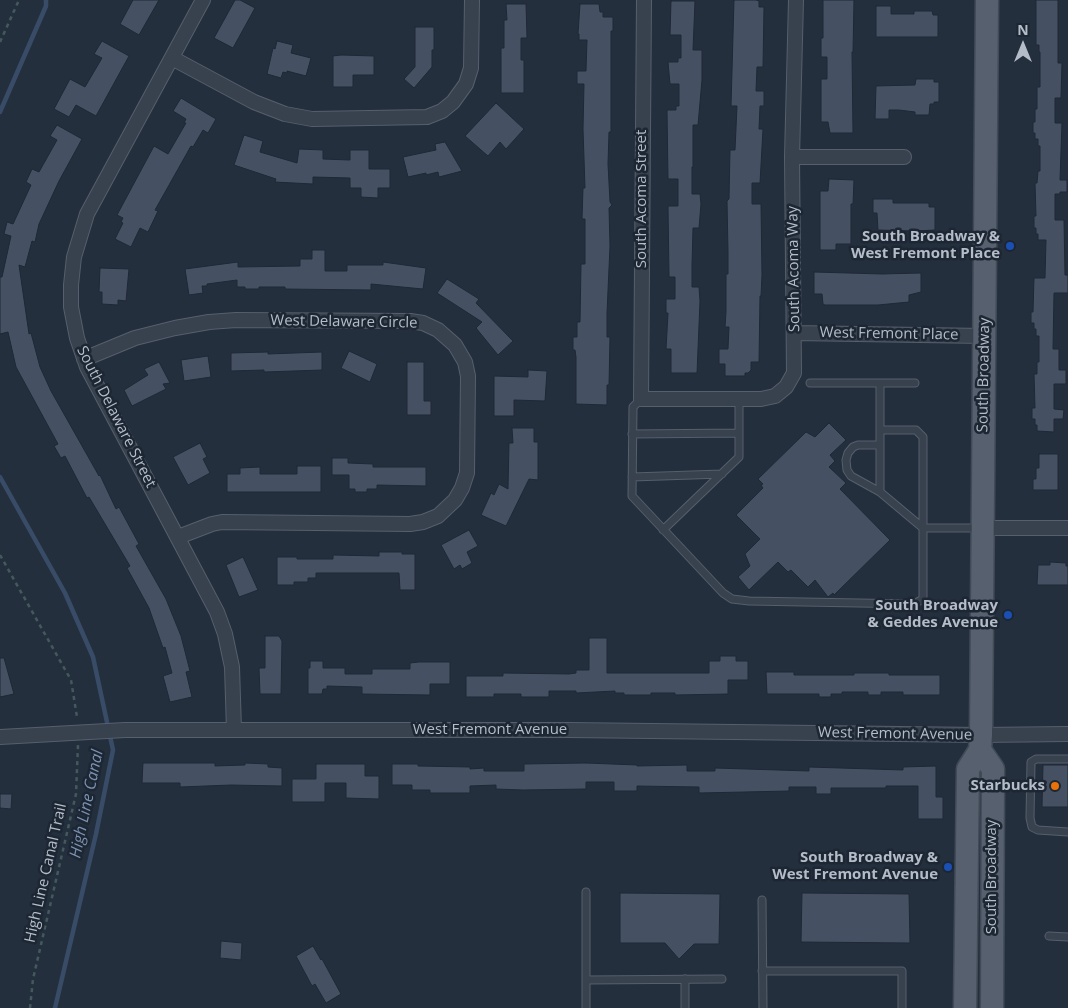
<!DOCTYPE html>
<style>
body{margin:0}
#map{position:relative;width:1068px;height:1008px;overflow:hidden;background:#242f3e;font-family:"Open Sans",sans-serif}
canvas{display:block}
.north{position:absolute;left:998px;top:20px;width:50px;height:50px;-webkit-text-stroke:4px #1d2633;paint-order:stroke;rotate:0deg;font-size:14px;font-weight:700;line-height:20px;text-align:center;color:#b4bcc9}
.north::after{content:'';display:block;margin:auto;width:18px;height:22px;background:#b4bcc9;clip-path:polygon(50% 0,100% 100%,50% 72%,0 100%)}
</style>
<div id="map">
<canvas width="1068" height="1008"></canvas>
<div class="north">N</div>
</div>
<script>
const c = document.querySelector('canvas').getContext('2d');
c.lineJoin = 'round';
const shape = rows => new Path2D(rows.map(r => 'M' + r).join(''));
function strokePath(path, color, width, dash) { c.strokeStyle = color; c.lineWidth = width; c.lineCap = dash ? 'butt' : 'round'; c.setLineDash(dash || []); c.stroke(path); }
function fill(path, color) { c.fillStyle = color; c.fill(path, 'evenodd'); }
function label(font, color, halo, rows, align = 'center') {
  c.font = font + ' "Open Sans",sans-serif'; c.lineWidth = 5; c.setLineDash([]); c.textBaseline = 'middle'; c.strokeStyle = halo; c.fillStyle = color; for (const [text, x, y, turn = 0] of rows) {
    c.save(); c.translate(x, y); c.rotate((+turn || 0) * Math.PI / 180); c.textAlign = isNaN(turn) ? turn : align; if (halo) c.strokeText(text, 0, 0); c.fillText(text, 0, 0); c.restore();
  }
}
strokePath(shape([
 [0,112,46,6,46,0],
 [0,477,65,593,93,657,113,750,96,834,55,1008]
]), '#394c67', 4.5);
const building = shape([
 [133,0,159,0,139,35,120,24,133,0],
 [235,0,240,0,255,8,233,48,214,38,235,0],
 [734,0,756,0,759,1,759,7,764,7,763,67,757,67,756,91,764,91,764,106,760,106,759,129,763,129,760,183,752,183,752,204,761,204,762,275,761,296,760,296,759,362,751,362,751,370,748,373,745,373,745,376,725,376,725,364,719,364,719,349,728,349,729,327,725,327,726,312,726,274,728,274,728,252,727,201,729,199,730,150,735,150,737,106,731,106,734,0],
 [823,0,854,0,853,52,852,52,853,133,830,133,828,122,821,122,821,79,827,79,827,57,821,57,821,38,823,38,823,0],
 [1036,0,1058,0,1058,63,1062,63,1061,98,1055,98,1055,123,1062,123,1060,180,1067,180,1067,192,1060,192,1060,194,1055,194,1055,220,1064,220,1065,275,1068,275,1068,293,1054,293,1053,349,1059,349,1059,370,1066,370,1066,384,1054,384,1054,409,1064,410,1063,419,1054,419,1054,432,1037,431,1037,425,1035,425,1035,419,1032,419,1032,408,1035,408,1034,374,1037,374,1037,362,1039,362,1039,336,1036,336,1036,329,1034,329,1034,323,1031,323,1031,312,1033,312,1034,278,1045,278,1046,240,1038,240,1038,234,1036,234,1036,228,1034,228,1034,216,1036,216,1035,183,1037,183,1038,171,1040,171,1040,146,1038,146,1038,139,1035,139,1035,133,1033,133,1033,122,1035,122,1035,109,1037,109,1037,87,1040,87,1040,52,1039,52,1039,45,1036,45,1036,0],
 [671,1,695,1,693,50,702,50,702,80,698,125,693,125,693,167,692,167,692,194,700,194,701,204,699,228,693,228,692,265,692,287,699,287,700,301,697,373,671,373,671,349,666,349,668,313,666,313,666,299,675,299,675,277,669,277,668,206,678,206,678,179,668,179,667,110,676,110,676,106,679,106,679,84,670,84,668,62,678,62,678,58,681,58,681,35,670,35,671,1],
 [506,4,526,4,527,38,521,38,521,60,524,60,524,93,501,93,501,48,504,48,504,20,507,20,506,4],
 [580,4,599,4,600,12,603,12,603,17,613,17,613,31,611,31,611,132,609,132,608,164,610,202,612,205,609,208,610,246,607,313,607,337,610,337,609,385,607,385,607,405,576,404,576,357,575,350,573,350,573,337,577,337,577,322,580,322,581,264,585,264,585,219,582,219,583,188,585,188,583,129,584,84,577,84,577,71,586,71,587,40,579,40,579,34,578,34,580,4],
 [876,6,891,6,891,14,914,14,914,11,932,11,933,15,938,15,938,37,876,37,876,6],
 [415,27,434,27,434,50,432,50,432,67,414,88,404,79,415,67,415,27],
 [102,41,129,56,96,116,76,105,69,117,54,109,70,79,85,87,102,58,94,54,102,41],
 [277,41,293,45,291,53,311,58,306,76,287,71,287,73,283,72,281,78,267,74,273,48,275,49,277,41],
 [341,55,374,56,374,75,353,75,353,87,333,87,333,56,341,55],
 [916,79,934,79,934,82,939,82,939,102,934,102,934,104,930,104,929,115,915,115,915,112,899,110,889,110,889,119,875,119,876,86,915,85,916,79],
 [181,98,216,119,208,133,203,130,193,147,191,146,155,210,158,211,148,232,140,228,131,247,115,239,123,223,121,222,123,218,117,215,154,146,168,154,186,123,184,123,186,119,173,111,181,98],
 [496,103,524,129,506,149,500,142,488,156,465,136,496,103],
 [57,125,82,139,59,181,39,224,35,242,32,241,25,267,19,265,29,334,31,333,40,367,51,391,99,476,100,475,116,509,119,507,139,544,136,546,166,599,181,636,190,671,186,672,192,697,170,702,163,676,172,673,165,647,163,648,149,608,127,568,130,566,89,497,87,498,65,456,61,458,54,446,58,444,16,367,8,332,0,334,0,277,2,277,11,236,4,234,7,222,13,224,31,185,26,182,32,169,39,172,57,140,50,136,57,125],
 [244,135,263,141,260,152,297,163,299,149,323,150,323,159,350,160,350,150,369,150,369,169,390,169,390,188,378,188,378,198,361,197,361,188,350,188,350,178,313,177,313,184,275,182,276,179,234,165,244,135],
 [445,142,462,171,439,177,438,172,426,175,426,173,408,177,403,157,436,150,435,144,445,142],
 [829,179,854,180,853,204,851,204,851,244,836,244,836,250,820,250,820,191,828,191,829,179],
 [873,199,893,199,893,203,929,203,929,207,935,207,935,230,914,231,878,230,877,213,873,213,873,199],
 [312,250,325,250,325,271,347,271,347,265,383,265,383,262,426,268,423,289,371,284,371,290,285,289,285,287,259,287,259,289,245,289,245,287,237,287,237,280,207,284,207,286,202,286,203,293,189,295,185,269,238,262,238,267,300,266,300,259,312,259,312,250],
 [100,268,129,269,126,301,118,300,118,305,102,304,102,292,99,292,100,268],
 [814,272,882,274,921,273,921,292,909,295,909,302,878,305,825,305,823,304,822,294,814,294,814,272],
 [447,279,479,299,476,303,513,341,498,355,476,328,482,322,437,293,447,279],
 [349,351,377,364,370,382,341,368,349,351],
 [268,352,268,354,322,352,322,370,264,372,264,370,231,371,231,353,268,352],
 [208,356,211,377,184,381,181,360,208,356],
 [159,362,170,383,163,384,166,389,132,406,124,390,148,375,144,369,159,362],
 [407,362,424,362,424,401,431,401,431,415,407,415,407,362],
 [528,370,547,371,545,401,514,400,514,416,494,416,494,376,528,377,528,370],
 [829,423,846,440,830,455,835,461,829,467,846,483,840,489,890,540,834,595,833,593,828,597,815,580,808,587,791,570,788,572,778,562,749,590,738,577,750,566,745,554,760,539,736,515,763,488,761,485,763,484,758,479,806,432,815,437,829,423],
 [512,428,534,428,534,442,538,442,538,480,529,479,506,526,481,515,491,493,494,495,499,484,508,489,509,443,513,443,512,428],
 [200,443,207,457,203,459,210,473,188,485,173,457,200,443],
 [1039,454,1058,454,1058,490,1033,490,1033,479,1036,479,1036,468,1039,468,1039,454],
 [332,458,348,458,348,463,373,464,373,467,426,467,426,486,377,485,377,489,367,489,367,492,355,492,355,489,349,489,349,475,332,475,332,458],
 [297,466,321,466,321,492,227,492,227,474,240,474,240,468,260,467,260,474,297,474,297,466],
 [469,530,478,546,467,552,472,563,462,569,460,565,454,569,441,545,469,530],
 [379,552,402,552,402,554,415,554,415,590,400,590,399,573,316,573,316,578,308,578,308,582,294,582,294,585,277,585,277,557,297,557,297,559,333,559,333,555,379,556,379,552],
 [243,557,258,590,239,597,226,565,243,557],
 [1050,562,1066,563,1066,566,1068,566,1068,585,1037,585,1038,565,1050,565,1050,562],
 [265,636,279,636,282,641,281,694,260,694,259,668,265,668,265,636],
 [589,638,607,638,607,673,709,673,709,661,720,661,720,656,736,656,736,661,748,661,748,680,728,680,728,694,675,695,675,693,651,693,651,695,624,695,624,693,615,693,615,691,576,693,576,691,549,691,549,697,521,697,521,694,494,694,494,697,466,697,466,676,503,676,503,673,569,674,576,673,576,670,589,670,589,638],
 [0,658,4,658,14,694,0,697,0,658],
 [310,661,323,661,323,668,345,668,345,674,372,674,372,669,410,669,410,663,419,662,450,662,450,684,430,684,430,695,362,694,362,687,327,686,327,689,323,689,322,694,308,694,308,668,310,668,310,661],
 [766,672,794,672,794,675,854,675,854,673,889,673,889,675,940,675,940,695,903,695,903,692,881,692,881,695,868,695,868,692,842,692,842,694,831,694,831,697,819,697,819,694,767,694,766,672],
 [143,763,215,763,215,766,245,765,245,763,268,764,268,767,282,768,282,786,231,785,180,787,180,783,142,783,143,763],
 [586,763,637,765,637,766,687,765,687,771,715,771,715,768,809,771,809,767,903,770,903,767,936,766,936,797,943,797,943,819,918,819,918,786,886,786,886,788,831,788,831,794,816,794,816,787,789,787,789,791,699,793,699,787,637,786,637,791,614,791,614,782,586,782,586,789,523,790,496,789,496,785,470,786,470,793,430,793,430,790,412,790,412,785,392,785,392,764,418,764,418,766,470,767,470,769,484,768,484,771,524,771,524,764,586,763],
 [316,764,365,764,365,776,379,776,379,799,346,798,346,783,325,783,325,802,292,802,292,779,316,779,316,764],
 [1043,765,1068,765,1068,807,1042,807,1043,765],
 [0,794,12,794,11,809,0,808,0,794],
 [620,893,720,894,719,944,694,944,679,959,665,943,620,943,620,893],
 [802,893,909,894,910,943,801,942,802,893],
 [221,941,242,943,241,960,220,958,221,941],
 [313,946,321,960,322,959,341,994,326,1003,315,984,312,986,296,956,313,946]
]);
fill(building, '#455162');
strokePath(building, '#1f2835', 1);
const lane = shape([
 [810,383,880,383,880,430],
 [880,383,915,383],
 [641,399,633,407,632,496,723,593,732,599,749,601,914,604,923,599,923,437,916,430,880,430,880,492,923,528,980,528],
 [632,434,739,433],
 [880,445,858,445,853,447,848,453,846,460,847,470,851,476,880,492],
 [632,477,722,474],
 [663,530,739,457,739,399],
 [1068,759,1036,759,1031,762,1030,818,1032,827,1038,830,1068,832],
 [586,892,586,1008],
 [762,900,763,1008],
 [1049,936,1068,937],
 [762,971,902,971,902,1008],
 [685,979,685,1008],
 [586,980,722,979]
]);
const street = shape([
 [203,0,87,214,74,257,71,285,71,307,77,338,87,367,217,612,225,634,232,667,234,730],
 [644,0,641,399,761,399,775,396,786,387,794,373,792,157,796,0],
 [172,58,254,102,285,114,312,119,427,117,442,111,453,102,466,84,471,68,472,0],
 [792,157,904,157],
 [794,333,984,336],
 [84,359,135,338,175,328,209,322,236,320,410,321,423,323,438,330,455,345,465,362,468,376,467,473,462,488,455,500,438,516,423,522,410,524,222,522,212,524,178,537],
 [982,528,1068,528],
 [0,737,125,730,569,730,981,735,1068,734]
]);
const primary = shape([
 [980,750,993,769,992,1008],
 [965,1008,968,769,980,750,981,735,987,0]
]);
strokePath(lane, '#565f6c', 9);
strokePath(street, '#565f6c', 16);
strokePath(primary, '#414a57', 25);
strokePath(shape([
 [0,42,19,0],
 [0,555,71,680,77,717],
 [30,1008,33,979,76,794,78,745]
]), '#44595c', 2.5, [4, 4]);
strokePath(lane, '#38414e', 7);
strokePath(street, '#38414e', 14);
strokePath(primary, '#56606e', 22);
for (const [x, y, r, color] of [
 [1010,246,5,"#1a4fb4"],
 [1008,615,5,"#1a4fb4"],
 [1055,786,5,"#e8710a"],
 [948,867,5,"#1a4fb4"]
]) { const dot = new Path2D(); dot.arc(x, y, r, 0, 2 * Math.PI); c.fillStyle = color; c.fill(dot); strokePath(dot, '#1d2633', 2); }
label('15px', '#b4bcc9', '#1d2633', [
 ["South Acoma Street",642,199,-90],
 ["South Acoma Way",794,269,-91],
 ["West Delaware Circle",344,322,1],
 ["West Fremont Place",889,334,1],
 ["South Broadway",984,375,-89],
 ["South Delaware Street",116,417,63],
 ["West Fremont Avenue",490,730],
 ["West Fremont Avenue",895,734,1],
 ["High Line Canal Trail",46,873,-77],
 ["South Broadway",992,877,-90]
]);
label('bold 15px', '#b4bcc9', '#1d2633', [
 ["South Broadway &",1000,237],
 ["West Fremont Place",1000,254],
 ["South Broadway",998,606],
 ["& Geddes Avenue",998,623],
 ["Starbucks",1045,786],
 ["South Broadway &",938,858],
 ["West Fremont Avenue",938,875]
], 'right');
label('italic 16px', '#7c92b1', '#1d2633', [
 ["High Line Canal",87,804,-78]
]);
</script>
